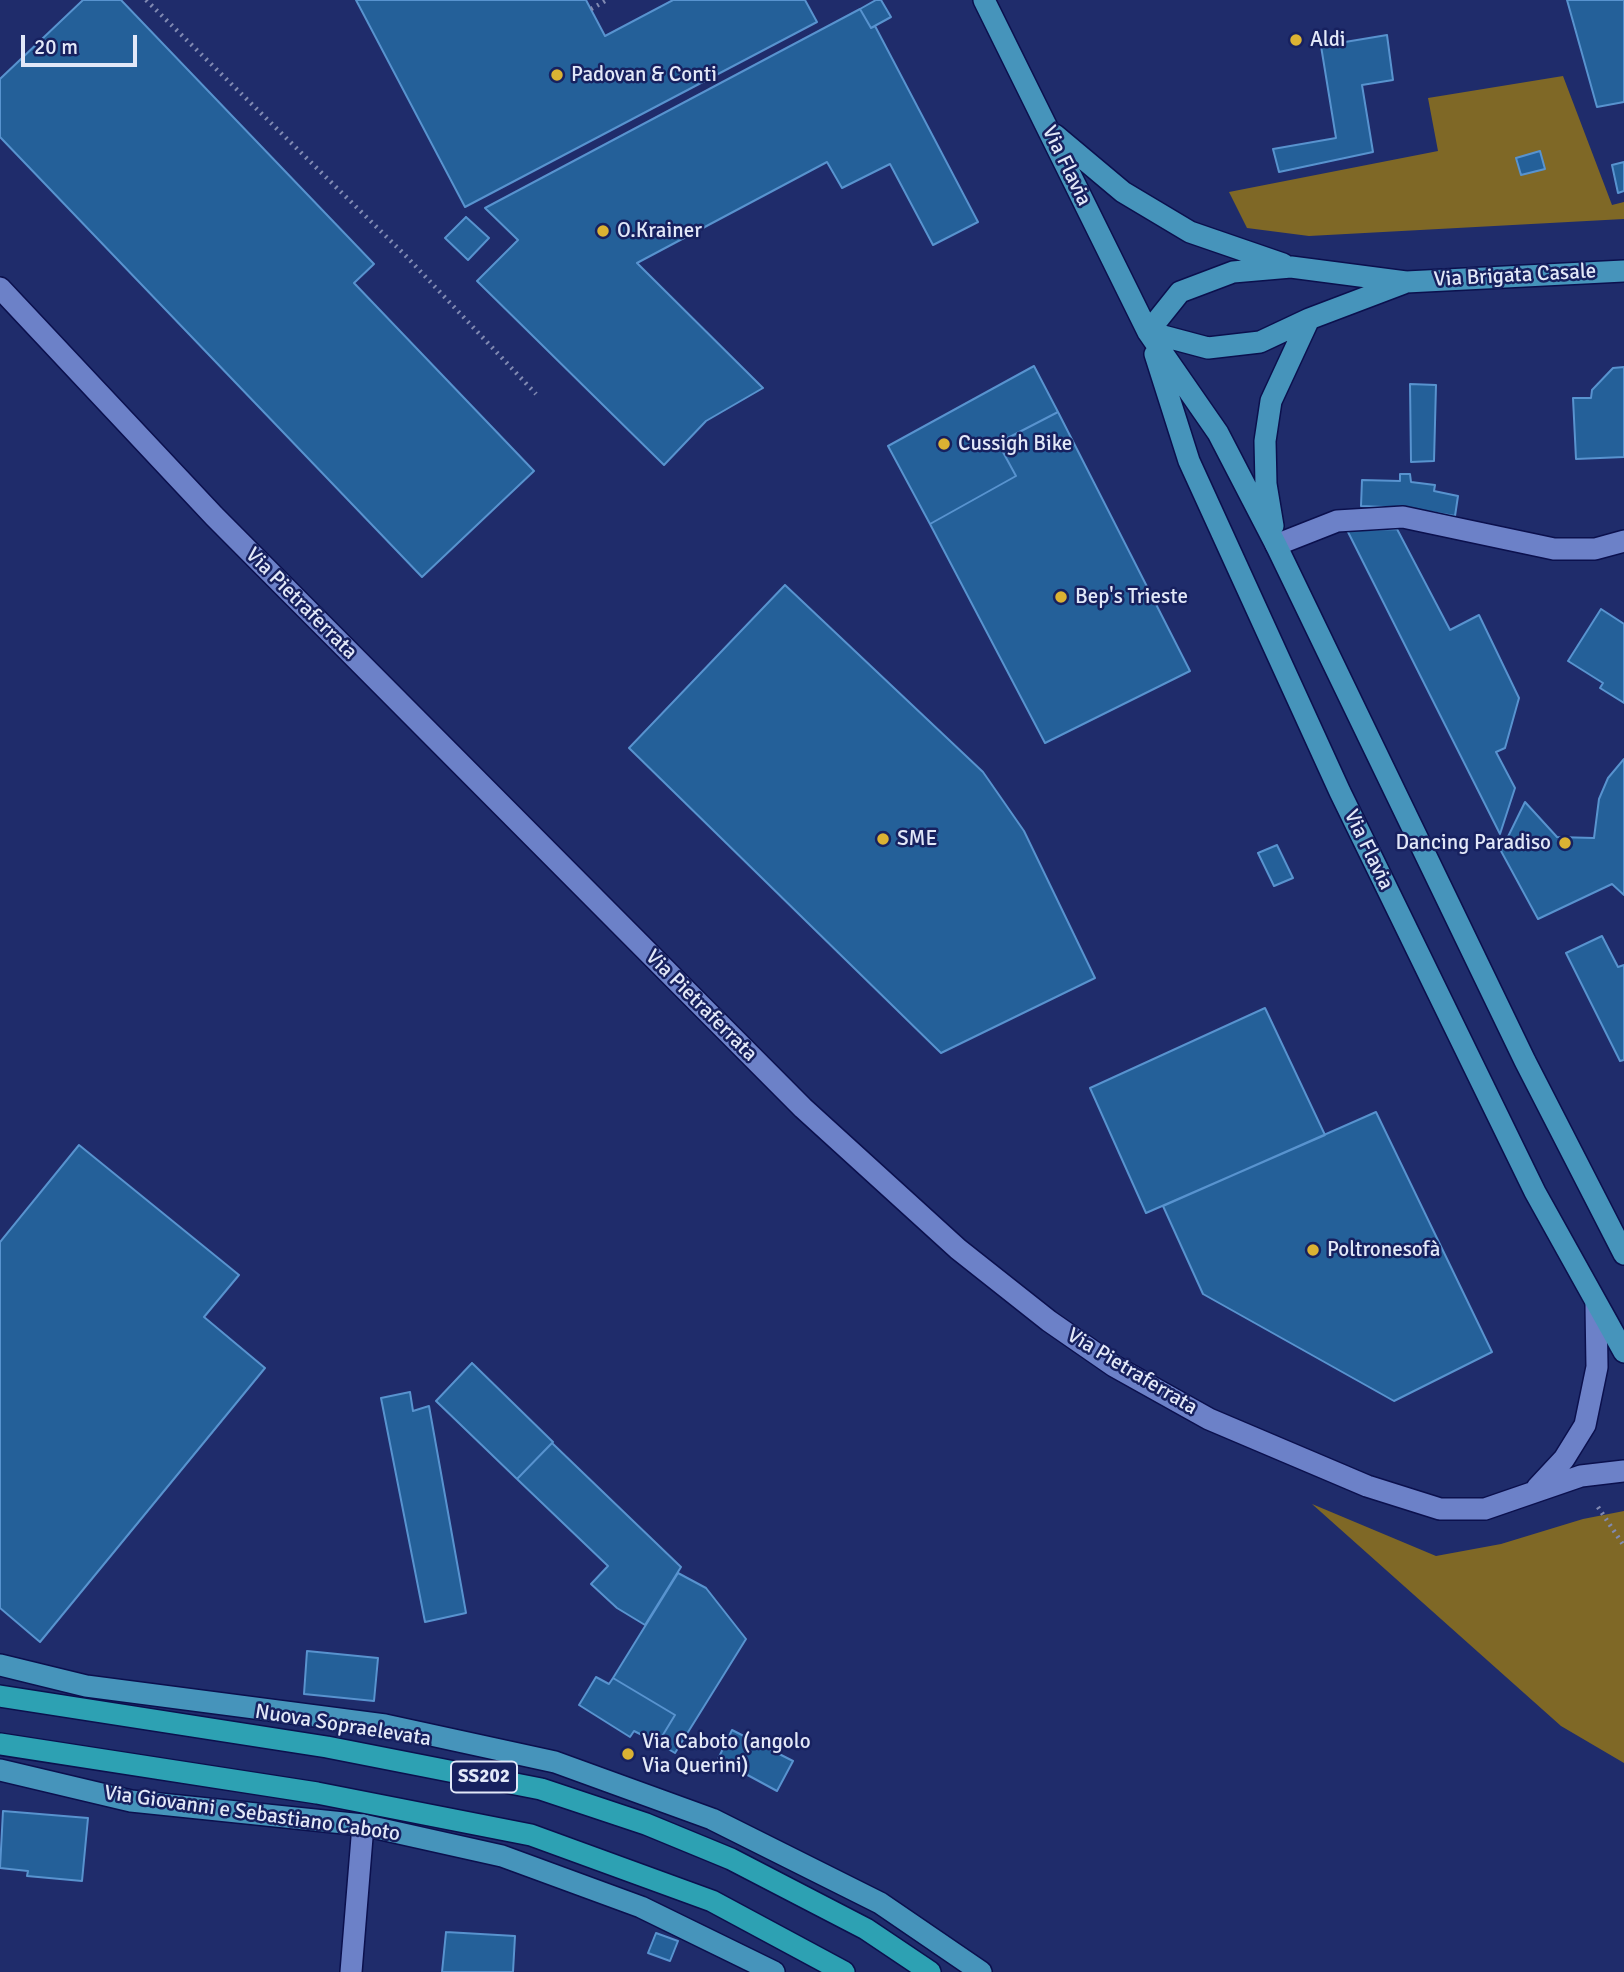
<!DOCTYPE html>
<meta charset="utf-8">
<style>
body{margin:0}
#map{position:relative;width:1624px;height:1972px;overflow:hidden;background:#1f2c6b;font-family:Signika,sans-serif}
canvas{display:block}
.scale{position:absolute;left:21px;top:35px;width:116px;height:32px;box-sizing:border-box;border:4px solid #e2e8f8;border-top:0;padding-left:9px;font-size:21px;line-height:24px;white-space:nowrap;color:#e2e8f8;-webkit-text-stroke:5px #17215f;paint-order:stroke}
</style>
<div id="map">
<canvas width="1624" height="1972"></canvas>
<div class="scale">20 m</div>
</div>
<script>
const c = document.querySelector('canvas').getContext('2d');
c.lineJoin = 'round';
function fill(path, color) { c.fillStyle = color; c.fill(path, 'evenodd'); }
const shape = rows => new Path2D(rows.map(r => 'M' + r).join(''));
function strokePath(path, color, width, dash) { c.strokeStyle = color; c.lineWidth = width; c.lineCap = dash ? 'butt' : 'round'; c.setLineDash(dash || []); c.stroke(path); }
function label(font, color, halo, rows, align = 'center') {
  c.font = font + ' Signika,sans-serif'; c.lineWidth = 5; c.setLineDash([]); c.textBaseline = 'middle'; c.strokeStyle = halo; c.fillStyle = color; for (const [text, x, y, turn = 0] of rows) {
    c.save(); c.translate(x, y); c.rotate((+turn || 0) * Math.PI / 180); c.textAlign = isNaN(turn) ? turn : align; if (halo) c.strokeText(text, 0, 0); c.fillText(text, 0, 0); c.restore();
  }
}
fill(shape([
 [1563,76,1612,205,1624,202,1624,219,1309,236,1247,228,1229,192,1438,151,1428,98],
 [1312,1504,1436,1556,1501,1544,1583,1519,1624,1511,1624,1763,1561,1726]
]), '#7f6826');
const building = shape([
 [83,0,121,0,374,264,354,283,534,471,422,577,0,137,0,79,83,0],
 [356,0,586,0,605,36,673,0,805,0,817,22,465,207,356,0],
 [876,0,881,0,891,17,871,28,860,9,876,0],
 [1567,0,1624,0,1624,102,1597,107,1567,0],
 [860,9,871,28,875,26,978,222,933,245,890,164,842,188,827,162,637,263,763,388,706,421,664,465,477,281,518,240,485,208,860,9],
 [1387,35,1393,80,1362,85,1373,152,1279,172,1273,149,1336,138,1321,46,1387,35],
 [1540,151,1545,169,1521,175,1516,158,1540,151],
 [1624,162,1624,191,1618,193,1612,165,1624,162],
 [466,217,489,238,468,260,445,238,466,217],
 [1034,366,1058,412,998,443,1016,476,930,524,888,446,1034,366],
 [1624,367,1624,457,1576,459,1573,398,1591,398,1592,390,1613,368,1624,367],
 [1410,384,1436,385,1434,461,1411,462,1410,384],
 [1058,412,1190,671,1045,743,930,524,1016,476,998,443,1058,412],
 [1400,474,1410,474,1411,482,1435,485,1434,491,1458,496,1455,516,1406,508,1361,506,1362,480,1400,481,1400,474],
 [1397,529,1450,630,1479,615,1519,698,1505,748,1496,752,1515,788,1500,834,1347,530,1397,529],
 [785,585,983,772,1024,831,1095,978,941,1053,629,748,785,585],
 [1601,609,1624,624,1624,703,1600,688,1603,683,1568,661,1601,609],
 [1624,759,1624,895,1612,884,1538,919,1501,851,1525,802,1557,837,1594,838,1599,799,1608,778,1624,759],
 [1277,845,1293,878,1274,886,1258,853,1277,845],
 [1602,936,1618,967,1624,965,1624,1060,1620,1061,1566,953,1602,936],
 [1265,1008,1325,1135,1146,1213,1090,1088,1265,1008],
 [1376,1112,1492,1352,1394,1401,1203,1294,1163,1206,1376,1112],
 [79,1145,239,1275,204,1317,265,1368,40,1642,0,1608,0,1242,79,1145],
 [472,1363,553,1442,517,1479,436,1401,472,1363],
 [410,1392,413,1411,429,1406,466,1613,425,1622,381,1398,410,1392],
 [552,1443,681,1567,645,1625,617,1608,591,1584,608,1566,517,1479,552,1443],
 [678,1573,706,1588,746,1639,675,1753,658,1743,675,1715,613,1678,678,1573],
 [307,1651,378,1658,374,1701,304,1694,307,1651],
 [596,1677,609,1684,613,1678,675,1715,658,1743,634,1731,630,1737,579,1705,596,1677],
 [732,1730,793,1761,777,1791,718,1759,732,1730],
 [3,1811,88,1818,82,1881,27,1876,28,1871,0,1868,3,1811],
 [446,1932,515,1936,513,1972,442,1972,446,1932],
 [656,1933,678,1941,670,1961,648,1953,656,1933]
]);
fill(building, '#246099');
strokePath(building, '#5893cf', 2);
const minor = shape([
 [0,288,214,516,803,1108,958,1249,1049,1321,1114,1366,1209,1419,1367,1486,1440,1509,1485,1509,1581,1476,1624,1471],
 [1276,545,1337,521,1403,517,1554,549,1595,549,1624,541],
 [1537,1488,1564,1459,1585,1425,1597,1367,1596,1305],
 [351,1972,363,1825]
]);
const major = shape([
 [984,0,1148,332,1218,433,1276,545,1525,1061,1624,1254],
 [1055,135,1123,192,1190,232,1283,264],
 [1148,332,1180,292,1233,272,1291,267,1406,282,1624,271],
 [1148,332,1208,348,1260,342,1309,319,1404,283],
 [1155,354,1189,461,1340,792,1535,1192,1624,1352],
 [1273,526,1266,484,1265,441,1271,401,1309,319],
 [0,1665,86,1686,385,1725,555,1762,712,1819,880,1903,981,1972],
 [0,1770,131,1801,363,1825,502,1856,641,1907,774,1972]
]);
const highway = shape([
 [0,1696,327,1747,541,1789,646,1824,731,1859,866,1929,930,1972],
 [0,1744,317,1793,531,1835,712,1901,844,1972]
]);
strokePath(minor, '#0b104d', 24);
strokePath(major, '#0b104d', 24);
strokePath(highway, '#0b104d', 24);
strokePath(shape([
 [146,0,405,255,536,394],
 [591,9,607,0],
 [1598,1507,1624,1546]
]), '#818ab2', 4.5, [2, 5]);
strokePath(minor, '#6c81c8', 21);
strokePath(major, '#4694bb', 21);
strokePath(highway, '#2da1b3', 21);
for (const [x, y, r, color] of [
 [1296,40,7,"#dbb233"],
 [557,75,7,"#dbb233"],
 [603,231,7,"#dbb233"],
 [944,444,7,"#dbb233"],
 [1061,597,7,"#dbb233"],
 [883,839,7,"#dbb233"],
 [1565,843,7,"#dbb233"],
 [1313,1250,7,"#dbb233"],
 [628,1754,7,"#dbb233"]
]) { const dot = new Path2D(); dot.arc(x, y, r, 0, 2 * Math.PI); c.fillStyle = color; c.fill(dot); strokePath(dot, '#17215f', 2.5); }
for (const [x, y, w] of [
 [484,1777,66]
]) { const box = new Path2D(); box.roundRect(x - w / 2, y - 15.5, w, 31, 5); c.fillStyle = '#17215f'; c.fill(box); strokePath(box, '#e2e8f8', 2); }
label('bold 19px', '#e2e8f8', null, [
 ["SS202",484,1777]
]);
label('21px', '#e2e8f8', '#17215f', [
 ["Aldi",1310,40],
 ["Padovan & Conti",571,75],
 ["O.Krainer",617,231],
 ["Cussigh Bike",958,444],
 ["Bep's Trieste",1075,597],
 ["SME",897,839],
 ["Dancing Paradiso",1551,843,"right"],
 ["Poltronesofà",1327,1250],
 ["Via Caboto (angolo",642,1742],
 ["Via Querini)",642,1766]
], 'left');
label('21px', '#e2e8f8', '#17215f', [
 ["Via Flavia",1066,166,64],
 ["Via Brigata Casale",1515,276,-3],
 ["Via Pietraferrata",301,604,45],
 ["Via Flavia",1368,850,64],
 ["Via Pietraferrata",701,1006,45],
 ["Via Pietraferrata",1132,1372,31],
 ["Nuova Sopraelevata",343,1726,9],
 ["Via Giovanni e Sebastiano Caboto",252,1814,8]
]);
</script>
